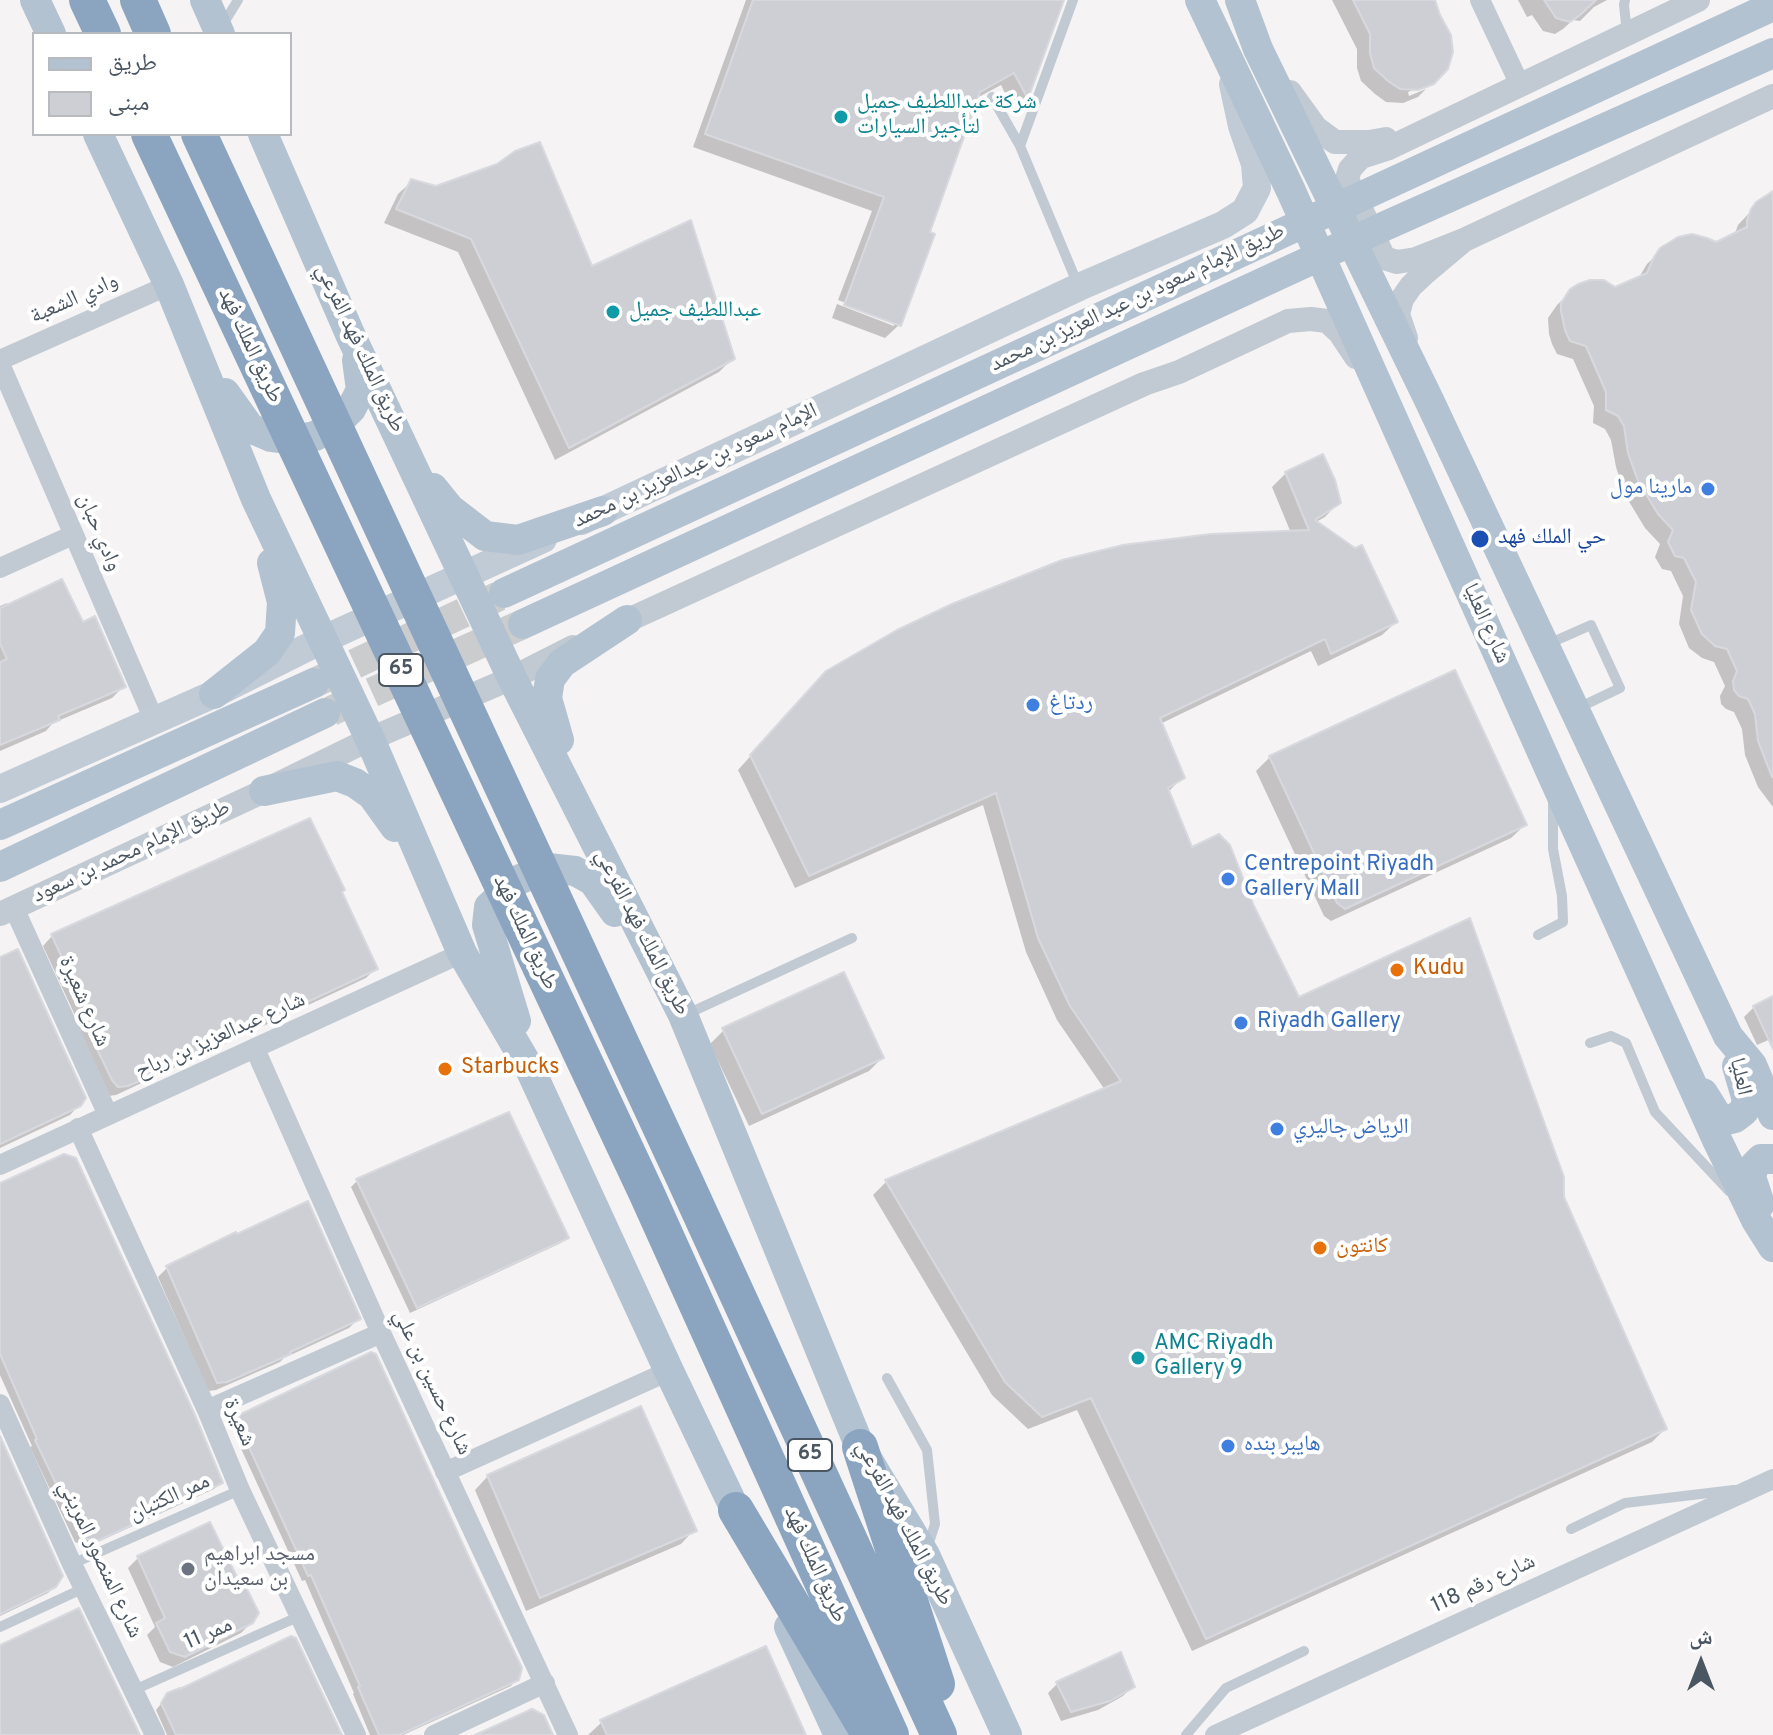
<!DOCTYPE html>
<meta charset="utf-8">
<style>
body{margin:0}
#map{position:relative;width:1773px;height:1735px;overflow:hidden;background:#f5f3f3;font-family:Overpass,"Noto Naskh Arabic",sans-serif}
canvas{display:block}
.legend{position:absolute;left:32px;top:32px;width:260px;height:104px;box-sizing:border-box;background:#fff;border:2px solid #b7bbc0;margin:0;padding:10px 14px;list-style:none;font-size:24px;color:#4a5661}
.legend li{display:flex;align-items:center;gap:16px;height:40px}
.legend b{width:40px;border:2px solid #b7bbc0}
.north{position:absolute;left:1661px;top:1623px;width:80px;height:80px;-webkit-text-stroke:6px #fff;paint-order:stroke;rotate:0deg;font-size:22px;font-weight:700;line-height:32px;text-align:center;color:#4a5661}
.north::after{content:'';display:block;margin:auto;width:28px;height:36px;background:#4a5661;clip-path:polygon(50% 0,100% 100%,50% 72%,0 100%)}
</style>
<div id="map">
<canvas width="1773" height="1735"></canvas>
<ul class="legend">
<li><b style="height:10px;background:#b3c2d1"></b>طريق</li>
<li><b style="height:22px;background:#cdcfd5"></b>مبنى</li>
</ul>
<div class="north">ش</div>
</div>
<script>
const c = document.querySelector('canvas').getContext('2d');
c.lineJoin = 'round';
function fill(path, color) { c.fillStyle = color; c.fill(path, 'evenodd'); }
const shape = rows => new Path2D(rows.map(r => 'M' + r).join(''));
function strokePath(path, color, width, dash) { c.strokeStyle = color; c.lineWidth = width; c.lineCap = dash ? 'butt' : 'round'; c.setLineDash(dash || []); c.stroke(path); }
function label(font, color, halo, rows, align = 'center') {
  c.font = font + ' Overpass,"Noto Naskh Arabic",sans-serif'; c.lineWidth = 8; c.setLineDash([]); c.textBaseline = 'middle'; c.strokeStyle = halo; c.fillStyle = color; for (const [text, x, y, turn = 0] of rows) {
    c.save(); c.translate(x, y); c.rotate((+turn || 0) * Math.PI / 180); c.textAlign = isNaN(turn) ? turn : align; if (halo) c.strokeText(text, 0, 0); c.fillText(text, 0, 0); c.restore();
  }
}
fill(shape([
 [746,0,1062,0,1027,98,1014,111,1001,85,975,99,927,233,899,325,885,338,832,318,837,304,894,326,894,321,838,300,872,211,693,147],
 [1332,0,1431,0,1433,82,1408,92,1409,96,1426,89,1418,97,1403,103,1386,102,1375,94,1361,81,1357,68,1357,49],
 [1518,0,1607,0,1594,7,1580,21,1573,20,1563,29,1555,34,1543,31,1532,15,1527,17],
 [412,181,591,269,733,358,719,372,555,460,458,252,384,223,398,194],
 [1773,196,1773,807,1758,787,1745,755,1742,729,1734,712,1726,709,1721,704,1720,696,1725,686,1714,662,1702,658,1689,648,1679,624,1683,596,1671,571,1662,569,1655,557,1660,544,1645,528,1625,495,1616,467,1611,440,1605,429,1593,423,1594,406,1573,359,1557,354,1552,344,1549,334,1548,318,1557,305,1571,291,1615,289,1638,279,1647,264,1662,250,1716,244,1734,236,1738,225,1752,210],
 [1286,473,1338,503,1325,517,1316,522,1396,622,1382,635,1318,666,1311,651,1160,724,1182,778,1169,791,1190,849,1252,907,1298,1000,1562,1197,1665,1429,1652,1442,1192,1651,1077,1410,1028,1429,992,1395,873,1195,886,1182,1105,1090,1057,1020,1026,952,983,805,795,888,738,770,813,687,1291,533,1272,487],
 [7,603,9,606,82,624,123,687,112,698,53,723,46,731,0,751,0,606],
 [1270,757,1525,825,1511,838,1331,921,1324,916,1256,771],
 [340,892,376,968,366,978,116,1095,108,1096,72,1027,78,1022,43,946,52,936],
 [0,960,80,1104,70,1115,0,1148],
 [1773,998,1773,1038,1757,1045,1744,1017,1754,1007],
 [724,1030,882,1058,869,1071,749,1126,710,1044],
 [357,1181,567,1237,561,1243,410,1313,351,1187],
 [0,1184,221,1483,214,1489,87,1547,75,1542,30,1447,32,1446,0,1375],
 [167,1268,358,1319,349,1328,284,1358,280,1362,216,1390,208,1391,158,1277],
 [242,1416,517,1679,511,1686,403,1735,370,1735,353,1694,354,1693,305,1580,302,1581,232,1429],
 [0,1438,55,1586,48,1593,0,1616],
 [488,1476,694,1530,681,1544,526,1611,475,1490],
 [139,1557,252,1622,241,1633,173,1667,160,1662,147,1635,155,1627,128,1568],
 [1058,1683,1133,1686,1123,1696,1098,1710,1061,1721,1048,1693],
 [168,1695,339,1735,167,1735,156,1710],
 [602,1722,804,1735,588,1735]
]), '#0003');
const building = shape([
 [753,0,1064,0,1028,99,1014,73,980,92,930,232,935,234,901,326,844,305,884,197,705,134,753,0],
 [1353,0,1435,0,1440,15,1451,35,1453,52,1448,69,1434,84,1418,90,1400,89,1388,81,1374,68,1370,53,1370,34,1353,0],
 [1544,0,1596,0,1579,16,1570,22,1556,18,1544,0],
 [540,142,592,266,691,220,735,359,569,448,471,239,396,209,411,179,436,186,497,164,515,151,540,142],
 [1773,191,1773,776,1772,777,1758,741,1755,714,1748,699,1739,696,1734,690,1733,681,1737,671,1727,649,1715,646,1702,634,1691,610,1696,582,1684,558,1675,556,1668,542,1673,530,1658,514,1638,481,1628,453,1624,426,1618,416,1606,410,1606,392,1586,346,1570,341,1565,330,1561,311,1561,303,1570,289,1578,284,1590,280,1604,280,1615,287,1647,273,1654,257,1660,248,1678,237,1692,234,1707,238,1716,242,1747,227,1747,220,1751,209,1756,202,1773,191],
 [1323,454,1335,480,1341,503,1315,520,1355,548,1362,545,1398,622,1331,654,1325,639,1160,718,1185,778,1168,788,1192,847,1219,834,1230,845,1254,906,1299,997,1470,918,1564,1177,1564,1197,1667,1429,1206,1639,1091,1398,1042,1417,1005,1382,885,1180,1121,1081,1070,1006,1038,938,996,793,809,876,750,755,826,671,897,630,952,604,1062,560,1123,545,1211,534,1309,530,1285,472,1323,454],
 [62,579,83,622,95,616,126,687,58,716,60,720,0,745,0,662,7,659,0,644,0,608,62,579],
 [1455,670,1527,825,1345,909,1337,903,1269,756,1455,670],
 [310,818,345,890,342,892,378,969,172,1065,173,1066,128,1086,118,1087,112,1080,81,1016,88,1013,51,934,310,818],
 [18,949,86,1098,81,1106,0,1144,0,957,18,949],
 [844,972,884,1058,762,1114,722,1028,844,972],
 [1773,996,1773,1049,1753,1006,1773,996],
 [509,1112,569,1238,417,1308,356,1179,509,1112],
 [64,1154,76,1158,195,1415,223,1483,95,1542,81,1536,35,1440,37,1439,0,1354,0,1183,64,1154],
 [308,1201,361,1319,290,1352,291,1354,227,1382,217,1383,166,1266,236,1232,237,1234,308,1201],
 [371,1352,376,1354,472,1564,522,1668,519,1680,399,1735,379,1735,358,1687,360,1686,311,1575,308,1576,237,1421,241,1414,371,1352],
 [641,1406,697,1531,540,1598,487,1475,641,1406],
 [0,1436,63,1576,56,1587,0,1614,0,1436],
 [210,1522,240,1583,243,1581,259,1613,253,1623,185,1657,170,1652,156,1623,165,1618,137,1556,210,1522],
 [79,1608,140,1735,0,1735,0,1645,79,1608],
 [291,1636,296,1638,342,1735,176,1735,161,1703,167,1693,180,1688,180,1689,291,1636],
 [766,1646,806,1735,607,1735,600,1720,766,1646],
 [1121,1652,1135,1687,1110,1701,1071,1712,1056,1682,1121,1652],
 [532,1709,544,1715,553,1735,475,1735,532,1709]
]);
fill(building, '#cdcfd5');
strokePath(building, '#d7d9de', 2);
strokePath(shape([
 [314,683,499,596],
 [331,711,523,624]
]), '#caccce', 30, [30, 15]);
strokePath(shape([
 [1073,0,1020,146,1078,285],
 [1625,0,1624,5,1627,34],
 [222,26,238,0],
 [992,97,1020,146],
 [1548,644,1591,625,1620,688,1576,709],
 [1538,935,1563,922,1562,896,1553,849,1553,799],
 [687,1014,852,938],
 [1590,1043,1611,1036,1626,1043,1655,1112,1729,1191],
 [887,1378,927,1450,935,1524,927,1549],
 [1571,1529,1625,1503,1734,1490],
 [72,1564,240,1490],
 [0,1627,84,1588],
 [134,1690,300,1616],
 [1186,1735,1226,1688,1304,1651]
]), '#c1cad2', 10);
strokePath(shape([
 [1480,0,1520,85],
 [0,360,169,285],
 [0,364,154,720],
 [0,568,73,535],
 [14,908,108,1115],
 [255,1049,381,1333,568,1735],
 [78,1128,207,1410,240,1490,356,1735],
 [0,1165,462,953],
 [0,1404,72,1564,155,1735],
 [207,1410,381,1333],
 [445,1472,669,1371],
 [434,1735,545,1683],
 [1215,1735,1773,1479]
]), '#c1cad2', 20);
strokePath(shape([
 [1290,92,1316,128,1335,142,1369,142,1386,139],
 [1464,240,1416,259,1397,262,1384,258,1347,179,1350,169,1361,157,1389,148,1698,0],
 [1406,338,1398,314,1402,299,1411,286,1426,272,1464,240,1773,96],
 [613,627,1144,384,1179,372,1288,321,1311,319,1327,321,1340,333,1356,357],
 [0,914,264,791,370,739,512,678,573,647]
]), '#c1cad2', 24);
strokePath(shape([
 [581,521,1079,287,1223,225,1245,211,1257,188,1255,164,1242,126,1233,84],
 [0,789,214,694,322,640,543,539]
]), '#c1cbd6', 28);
strokePath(shape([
 [35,0,51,34],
 [205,0,220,34],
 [1200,0,1291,191,1553,777,1718,1142,1756,1220,1773,1247],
 [1240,0,1258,49,1429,400,1728,1036,1752,1065,1773,1115],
 [98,134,169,285,256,499,370,739,462,953,531,1071,669,1371,746,1532],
 [263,134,350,334,512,678,683,1015,860,1447,925,1555,1007,1735],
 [225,393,250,428,271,437,293,440,315,436,335,425,351,409,361,390,357,360],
 [433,488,450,509,485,536,518,540,603,511],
 [504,593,1773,6],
 [523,624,1385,226,1773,53],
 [214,694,267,652,280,633,282,602,272,563],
 [559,740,547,698,550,679,562,663,627,620],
 [264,791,337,776,355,783,372,795,395,827],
 [0,825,314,683],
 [0,867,325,713],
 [516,1021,487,925,489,907,518,880,548,868,575,871,593,881,615,912],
 [1703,1093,1718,1117,1727,1120,1735,1118,1744,1111,1747,1100,1737,1066],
 [1760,1204,1751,1177,1754,1166,1761,1159,1773,1159],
 [789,1627,839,1735]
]), '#b3c2d1', 30);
strokePath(shape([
 [87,0,103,34],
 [138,0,153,34],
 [149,134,646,1192,891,1735],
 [199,134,682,1174,939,1735],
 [860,1447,937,1684],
 [736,1510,868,1732]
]), '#8ba5c1', 36);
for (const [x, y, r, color] of [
 [841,117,8,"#0f9aa8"],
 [613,312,8,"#0f9aa8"],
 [1708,489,8,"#3f7fe0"],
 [1480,539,10,"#1a4fb4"],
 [1033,705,8,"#3f7fe0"],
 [1228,879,8,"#3f7fe0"],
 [1397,970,8,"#e8710a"],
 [1241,1023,8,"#3f7fe0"],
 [445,1069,8,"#e8710a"],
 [1277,1129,8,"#3f7fe0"],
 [1320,1248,8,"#e8710a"],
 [1138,1358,8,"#0f9aa8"],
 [1228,1446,8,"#3f7fe0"],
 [188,1569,8,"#6b7280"]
]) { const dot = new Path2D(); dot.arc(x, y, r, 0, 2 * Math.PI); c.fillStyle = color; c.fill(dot); strokePath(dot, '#fff', 3); }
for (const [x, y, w] of [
 [401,670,44],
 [810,1455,44]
]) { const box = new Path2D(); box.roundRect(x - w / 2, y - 16, w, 32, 6); c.fillStyle = '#fff'; c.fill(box); strokePath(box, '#4a5661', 2); }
label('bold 20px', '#4a5661', null, [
 ["65",401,670],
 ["65",810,1455]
]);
label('22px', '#0d838f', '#fff', [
 ["شركة عبداللطيف جميل",857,104],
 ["لتأجير السيارات",857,129],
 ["عبداللطيف جميل",629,312],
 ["AMC Riyadh",1154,1345],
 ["Gallery 9",1154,1370]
], 'left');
label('22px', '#4a5661', '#fff', [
 ["طريق الإمام سعود بن عبد العزيز بن محمد",1138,299,-25],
 ["وادي الشعبة",75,300,-24],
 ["طريق الملك فهد",249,346,65],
 ["طريق الملك فهد الفرعي",359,349,65],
 ["الإمام سعود بن عبدالعزيز بن محمد",696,467,-25],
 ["وادي حبان",98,533,67],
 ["شارع العليا",1485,624,66],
 ["طريق الإمام محمد بن سعود",132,853,-25],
 ["طريق الملك فهد",524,933,65],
 ["طريق الملك فهد الفرعي",641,933,63],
 ["شارع شعيرة",83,1002,66],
 ["شارع عبدالعزيز بن رباح",221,1037,-24],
 ["العليا",1739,1077,77],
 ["شارع حسين بن علي",431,1383,65],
 ["شعيرة",238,1423,67],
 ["ممر الكتبان",170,1499,-24],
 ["طريق الملك فهد الفرعي",903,1524,62],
 ["شارع المنصور المريني",99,1560,65],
 ["طريق الملك فهد",814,1565,66],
 ["شارع رقم 118",1484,1585,-25],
 ["ممر 11",209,1635,-24]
]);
label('22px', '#366cbe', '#fff', [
 ["مارينا مول",1692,489,"right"],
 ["ردتاغ",1049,705],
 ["Centrepoint Riyadh",1244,866],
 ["Gallery Mall",1244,891],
 ["Riyadh Gallery",1257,1023],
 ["الرياض جاليري",1293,1129],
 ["هايبر بنده",1244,1446]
], 'left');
label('22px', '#164399', '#fff', [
 ["حي الملك فهد",1498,539]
], 'left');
label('22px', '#c56008', '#fff', [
 ["Kudu",1413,970],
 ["Starbucks",461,1069],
 ["كانتون",1336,1248]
], 'left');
label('22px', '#5b616d', '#fff', [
 ["مسجد ابراهيم",204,1556],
 ["بن سعيدان",204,1581]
], 'left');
</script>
